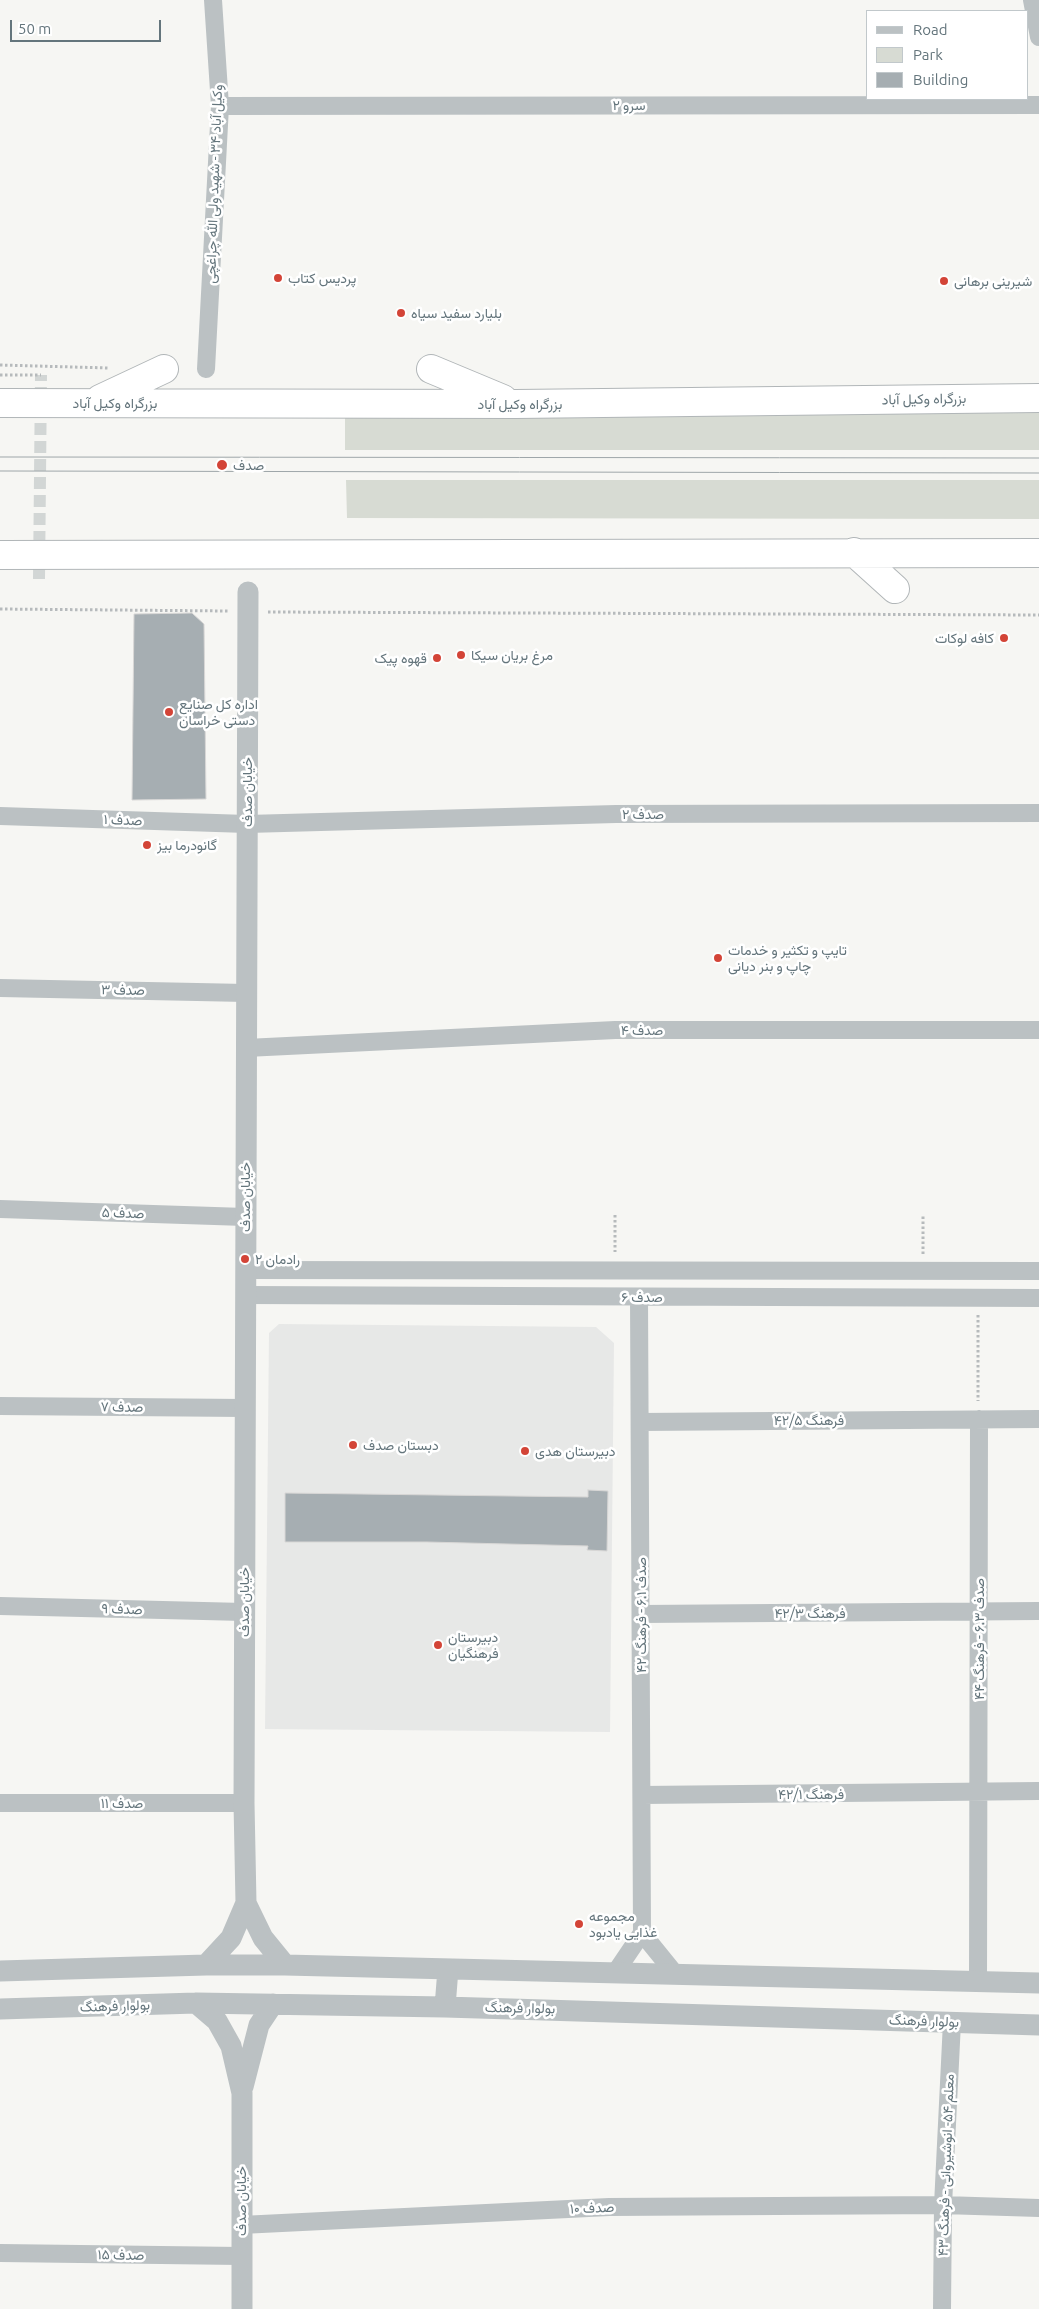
<!DOCTYPE html>
<meta charset="utf-8">
<style>
body{margin:0}
#map{position:relative;width:1039px;height:2309px;overflow:hidden;background:#f6f6f3;font-family:Ubuntu,sans-serif}
canvas{display:block}
.legend{position:absolute;left:866px;top:10px;width:162px;height:90px;box-sizing:border-box;background:#fff;border:1px solid #c1c8cb;margin:0;padding:6px 9px;list-style:none;font-size:15px;color:#64757c}
.legend li{display:flex;align-items:center;gap:10px;height:25px}
.legend b{width:25px;border:1px solid #c1c8cb}
.scale{position:absolute;left:10px;top:20px;width:151px;height:22px;box-sizing:border-box;border:2px solid #64757c;border-top:0;padding-left:6px;font-size:15px;line-height:18px;white-space:nowrap;color:#64757c;-webkit-text-stroke:4px #fff;paint-order:stroke}
</style>
<div id="map">
<canvas width="1039" height="2309"></canvas>
<ul class="legend">
<li><b style="height:6px;background:#bbc1c3"></b>Road</li>
<li><b style="height:14px;background:#d7dbd3"></b>Park</li>
<li><b style="height:14px;background:#a6aeb2"></b>Building</li>
</ul>
<div class="scale">50 m</div>
</div>
<script>
const c = document.querySelector('canvas').getContext('2d');
c.lineJoin = 'round';
function fill(path, color) { c.fillStyle = color; c.fill(path, 'evenodd'); }
const shape = rows => new Path2D(rows.map(r => 'M' + r).join(''));
function strokePath(path, color, width, dash) { c.strokeStyle = color; c.lineWidth = width; c.lineCap = dash ? 'butt' : 'round'; c.setLineDash(dash || []); c.stroke(path); }
function label(font, color, halo, rows, align = 'center') {
  c.font = font + ' Ubuntu,Vazirmatn,sans-serif'; c.lineWidth = 5; c.setLineDash([]); c.textBaseline = 'middle'; c.strokeStyle = halo; c.fillStyle = color; for (const [text, x, y, turn = 0] of rows) {
    c.save(); c.translate(x, y); c.rotate((+turn || 0) * Math.PI / 180); c.textAlign = isNaN(turn) ? turn : align; if (halo) c.strokeText(text, 0, 0); c.fillText(text, 0, 0); c.restore();
  }
}
fill(shape([
 [279,1324,596,1327,614,1343,610,1732,265,1729,269,1333]
]), '#e7e8e7');
fill(shape([
 [1039,413,1039,450,345,450,345,414],
 [346,480,1039,480,1039,519,347,518]
]), '#d7dbd3');
const building = shape([
 [192,613,204,624,206,799,132,800,134,614,192,613],
 [588,1490,608,1491,607,1551,587,1550,588,1546,427,1542,285,1542,285,1493,588,1497,588,1490]
]);
fill(building, '#a6aeb2');
strokePath(building, '#d8d7d6', 1);
strokePath(shape([
 [39,579,41,375]
]), '#d2d6d5', 12, [12, 6]);
const trunk = shape([
 [431,369,503,399],
 [100,399,164,369],
 [0,403,516,404,1039,398],
 [854,552,895,589],
 [0,555,1039,553]
]);
strokePath(trunk, '#b1b6b8', 30);
strokePath(shape([
 [0,365,109,368],
 [0,375,41,375],
 [0,609,229,611],
 [268,612,1039,615],
 [615,1215,615,1252],
 [923,1254,923,1214],
 [978,1315,978,1401]
]), '#b6babc', 3, [2.5, 2.5]);
strokePath(shape([
 [1032,0,1039,37],
 [220,106,1039,105],
 [206,369,220,106,213,0],
 [0,816,247,824,616,814,1039,813],
 [0,988,246,993],
 [246,1048,615,1030,1039,1030],
 [0,1209,245,1217],
 [245,1270,1039,1271],
 [245,1295,1039,1298],
 [0,1406,245,1408],
 [640,1422,1039,1419],
 [0,1606,244,1612],
 [641,1614,1039,1611],
 [642,1795,1039,1791],
 [0,1803,244,1803],
 [642,1933,676,1975],
 [615,1973,642,1933,639,1297],
 [978,1980,979,1419],
 [241,2225,609,2207,943,2205,1039,2208],
 [0,2253,241,2256],
 [942,2309,943,2205,952,2022]
]), '#bbc1c3', 18);
strokePath(shape([
 [248,592,244,1803,246,1903,263,1938,285,1965],
 [206,1965,231,1938,246,1903],
 [0,1971,206,1965,285,1965,1039,1983],
 [196,2003,217,2021,231,2046,242,2093,242,2309],
 [445,2007,448,1969],
 [0,2009,196,2003,445,2007,1039,2025],
 [243,2087,259,2025,273,2004]
]), '#bbc1c3', 21);
strokePath(trunk, '#fff', 28);
strokePath(shape([
 [0,457,1039,458],
 [0,471,1039,473]
]), '#9ea6a9', 1);
for (const [x, y, r, color] of [
 [278,278,5,"#d34437"],
 [944,281,5,"#d34437"],
 [401,313,5,"#d34437"],
 [222,465,6,"#d34437"],
 [1004,638,5,"#d34437"],
 [461,655,5,"#d34437"],
 [437,658,5,"#d34437"],
 [169,712,5,"#d34437"],
 [147,845,5,"#d34437"],
 [718,958,5,"#d34437"],
 [245,1259,5,"#d34437"],
 [353,1445,5,"#d34437"],
 [525,1451,5,"#d34437"],
 [438,1645,5,"#d34437"],
 [579,1924,5,"#d34437"]
]) { const dot = new Path2D(); dot.arc(x, y, r, 0, 2 * Math.PI); c.fillStyle = color; c.fill(dot); strokePath(dot, '#fff', 2); }
label('14px', '#64757c', '#fff', [
 ["سرو ۲",629,105],
 ["وکیل آباد ۳۴ - شهید ولی الله چراغچی",214,184,-88],
 ["بزرگراه وکیل آباد",924,399,-1],
 ["بزرگراه وکیل آباد",115,403],
 ["بزرگراه وکیل آباد",520,404],
 ["خیابان صدف",247,792,-90],
 ["صدف ۲",643,814],
 ["صدف ۱",123,820,2],
 ["صدف ۳",123,990,1],
 ["صدف ۴",642,1030],
 ["خیابان صدف",245,1197,-90],
 ["صدف ۵",123,1213,2],
 ["صدف ۶",642,1297],
 ["صدف ۷",122,1407,1],
 ["فرهنگ ۴۲/۵",809,1420],
 ["خیابان صدف",244,1602,-90],
 ["صدف ۹",122,1609,2],
 ["فرهنگ ۴۲/۳",810,1613],
 ["صدف ۶.۱ - فرهنگ ۴۲",641,1615,-90],
 ["صدف ۶.۳ - فرهنگ ۴۴",979,1639,-90],
 ["فرهنگ ۴۲/۱",811,1794],
 ["صدف ۱۱",122,1803],
 ["بولوار فرهنگ",115,2006,-2],
 ["بولوار فرهنگ",520,2008,1],
 ["بولوار فرهنگ",924,2021,2],
 ["معلم ۵۴- انوشیروانی - فرهنگ ۴۳",946,2165,-88],
 ["خیابان صدف",241,2201,-90],
 ["صدف ۱۰",592,2208,-2],
 ["صدف ۱۵",121,2255,1]
]);
label('14px', '#64757c', '#fff', [
 ["پردیس کتاب",288,278],
 ["شیرینی برهانی",954,281],
 ["بلیارد سفید سیاه",411,313],
 ["صدف",233,465],
 ["کافه لوکات",994,638,"right"],
 ["مرغ بریان سیکا",471,655],
 ["قهوه پیک",427,658,"right"],
 ["اداره کل صنایع",179,704],
 ["دستی خراسان",179,720],
 ["گانودرما بیز",157,845],
 ["تایپ و تکثیر و خدمات",728,950],
 ["چاپ و بنر دیانی",728,966],
 ["رادمان ۲",255,1259],
 ["دبستان صدف",363,1445],
 ["دبیرستان هدی",535,1451],
 ["دبیرستان",448,1637],
 ["فرهنگیان",448,1653],
 ["مجموعه",589,1916],
 ["غذایی یادبود",589,1932]
], 'left');
</script>
